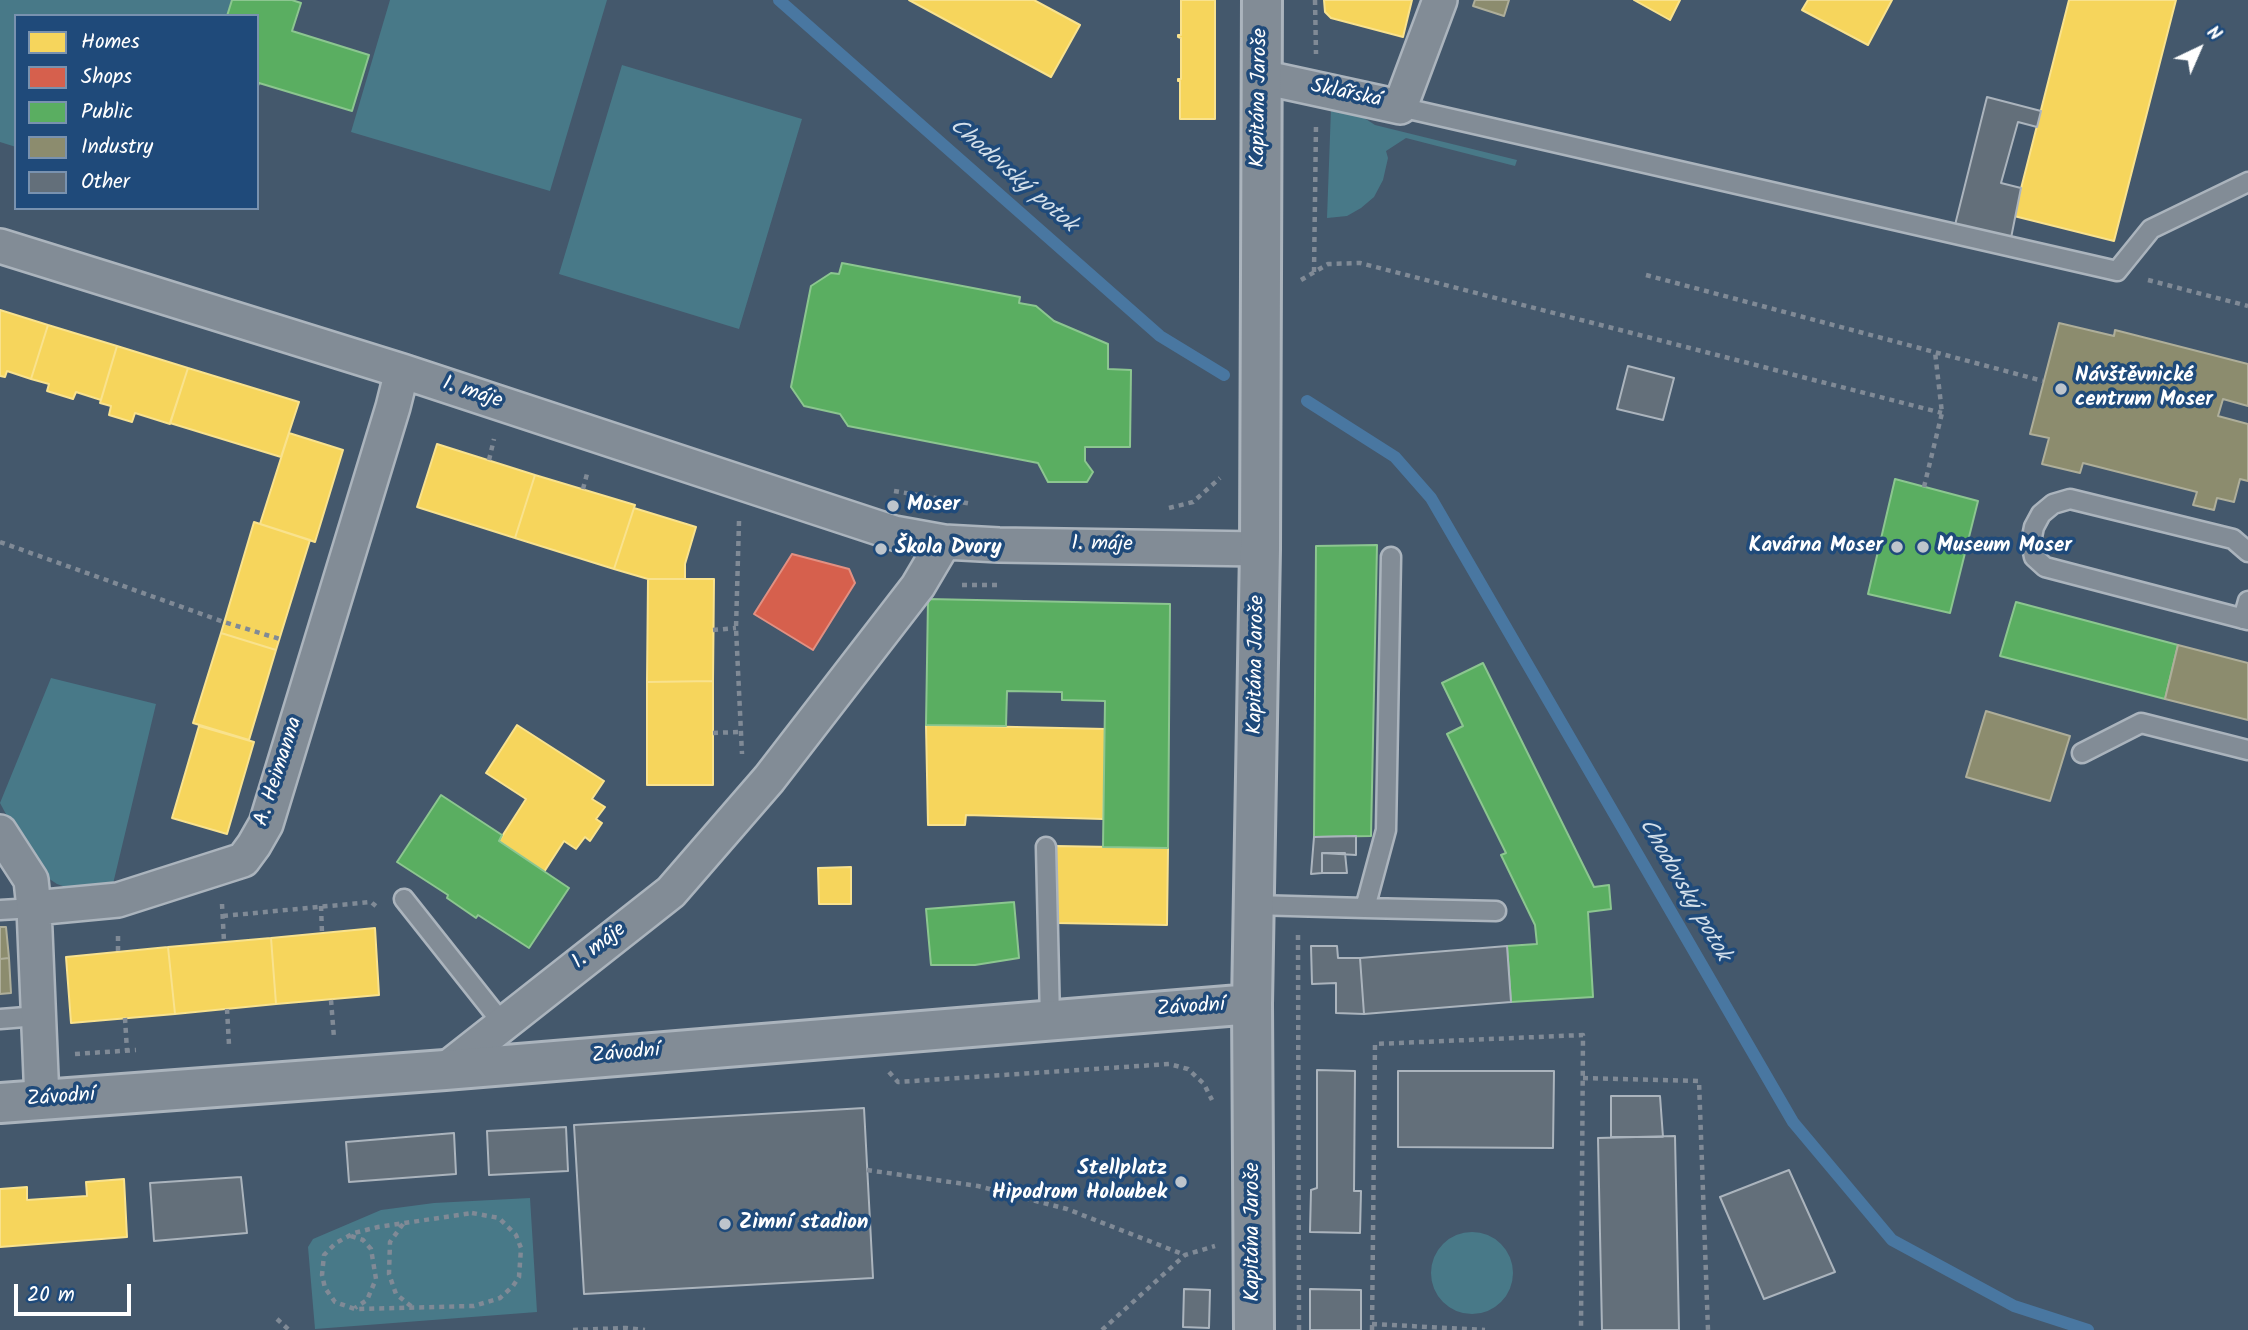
<!DOCTYPE html>
<meta charset="utf-8">
<style>
body{margin:0}
#map{position:relative;width:2248px;height:1330px;overflow:hidden;background:#44586c;font-family:Kalam,sans-serif}
canvas{display:block}
.legend{position:absolute;left:14px;top:14px;width:245px;height:196px;box-sizing:border-box;background:#1f4a7a;border:2px solid #7992af;margin:0;padding:9px 12px;list-style:none;font-size:21px;color:#fff}
.legend li{display:flex;align-items:center;gap:14px;height:35px}
.legend b{width:35px;border:2px solid #7992af}
.north{position:absolute;left:2164px;top:14px;width:70px;height:70px;-webkit-text-stroke:5px #1f4a7a;paint-order:stroke;rotate:44deg;font-size:19px;font-weight:700;line-height:28px;text-align:center;color:#fff}
.north::after{content:'';display:block;margin:auto;width:24px;height:32px;background:#fff;clip-path:polygon(50% 0,100% 100%,50% 72%,0 100%)}
.scale{position:absolute;left:14px;top:1284px;width:117px;height:32px;box-sizing:border-box;border:4px solid #fff;border-top:0;padding-left:9px;font-size:21px;line-height:24px;white-space:nowrap;color:#fff;-webkit-text-stroke:5px #1f4a7a;paint-order:stroke}
</style>
<div id="map">
<canvas width="2248" height="1330"></canvas>
<ul class="legend">
<li><b style="height:19px;background:#f6d55c"></b>Homes</li>
<li><b style="height:19px;background:#d6604d"></b>Shops</li>
<li><b style="height:19px;background:#5aae61"></b>Public</li>
<li><b style="height:19px;background:#8c8c6e"></b>Industry</li>
<li><b style="height:19px;background:#636f7a"></b>Other</li>
</ul>
<div class="north">N</div>
<div class="scale">20 m</div>
</div>
<script>
const c = document.querySelector('canvas').getContext('2d');
c.lineJoin = 'round';
function fill(path, color) { c.fillStyle = color; c.fill(path, 'evenodd'); }
const shape = rows => new Path2D(rows.map(r => 'M' + r).join(''));
function strokePath(path, color, width, dash) { c.strokeStyle = color; c.lineWidth = width; c.lineCap = dash ? 'butt' : 'round'; c.setLineDash(dash || []); c.stroke(path); }
function label(font, color, halo, rows, align = 'center') {
  c.font = font + ' Kalam,sans-serif'; c.lineWidth = 7; c.setLineDash([]); c.textBaseline = 'middle'; c.strokeStyle = halo; c.fillStyle = color; for (const [text, x, y, turn = 0] of rows) {
    c.save(); c.translate(x, y); c.rotate((+turn || 0) * Math.PI / 180); c.textAlign = isNaN(turn) ? turn : align; if (halo) c.strokeText(text, 0, 0); c.fillText(text, 0, 0); c.restore();
  }
}
fill(shape([
 [0,0,235,0,231,16,16,16,16,147,0,142],
 [390,0,607,0,550,191,351,132],
 [622,65,802,119,739,329,559,274],
 [1331,109,1355,112,1375,125,1517,160,1515,166,1406,138,1386,151,1388,158,1383,180,1374,197,1361,208,1347,216,1327,218],
 [51,678,156,704,112,888,71,889,57,884,48,878,14,829,0,803],
 [530,1198,537,1312,315,1329,308,1247,313,1239,381,1210,434,1203],
 '1431 1273a41 41 0 1 1 82 0a41 41 0 1 1-82 0Z'
]), '#487988');
const homes = shape([
 [909,0,1034,0,1080,25,1051,77,909,0],
 [1181,0,1215,0,1215,119,1180,119,1180,81,1178,81,1178,79,1181,79,1181,38,1178,37,1178,35,1181,35,1181,0],
 [1324,0,1412,0,1403,37,1331,18,1325,12,1324,0],
 [1634,0,1680,0,1670,20,1634,0],
 [1808,0,1892,0,1868,45,1802,10,1808,0],
 [2069,0,2176,0,2114,241,2014,216,2069,0],
 [0,310,48,325,31,379,7,371,5,377,0,376,0,310],
 [48,325,117,346,101,400,76,392,73,399,47,391,49,384,31,379,48,325],
 [117,346,188,368,170,424,135,413,132,422,109,415,111,406,100,403,117,346],
 [188,368,299,402,281,457,170,423,188,368],
 [289,433,343,450,315,542,260,524,289,433],
 [437,444,535,475,515,538,417,507,437,444],
 [535,475,635,505,614,569,515,538,535,475],
 [634,508,696,527,685,564,685,579,648,579,614,569,634,508],
 [254,522,310,540,276,650,221,633,254,522],
 [648,579,714,579,713,681,647,682,648,579],
 [221,633,276,650,249,740,193,723,221,633],
 [713,681,713,785,647,785,647,682,713,681],
 [517,725,604,781,592,799,605,807,596,819,602,823,590,841,585,837,576,849,564,841,544,872,499,841,526,799,486,773,517,725],
 [926,725,1106,729,1103,819,966,815,965,825,928,825,926,725],
 [199,726,254,742,227,834,172,818,199,726],
 [1056,846,1168,848,1167,925,1056,923,1056,846],
 [851,867,851,904,819,904,818,868,851,867],
 [375,928,379,995,276,1004,271,938,375,928],
 [271,938,276,1004,175,1014,168,947,271,938],
 [168,947,175,1014,71,1023,66,957,168,947],
 [124,1179,127,1237,0,1247,0,1189,27,1187,27,1200,87,1196,86,1182,124,1179]
]);
fill(homes, '#f6d55c');
strokePath(homes, '#f9e28d', 2);
const shops = shape([
 [792,554,849,569,855,583,813,650,754,614,792,554]
]);
fill(shops, '#d6604d');
strokePath(shops, '#e29082', 2);
const public = shape([
 [232,0,292,0,301,3,292,31,369,55,352,111,259,83,257,89,257,16,227,16,232,0],
 [842,263,1020,297,1019,303,1036,306,1054,321,1108,344,1108,369,1131,370,1130,447,1085,447,1085,461,1093,472,1087,482,1048,482,1038,463,848,426,840,414,804,406,791,387,811,286,831,273,839,274,842,263],
 [1895,479,1978,501,1950,613,1868,594,1895,479],
 [1377,545,1371,836,1314,837,1316,546,1377,545],
 [928,599,1170,604,1168,848,1103,847,1105,701,1062,700,1062,692,1007,691,1006,726,926,725,928,599],
 [2016,602,2178,645,2165,699,2000,656,2016,602],
 [1483,663,1594,887,1609,885,1611,909,1588,912,1593,997,1511,1002,1507,946,1537,944,1535,925,1501,855,1506,853,1447,734,1463,726,1442,683,1483,663],
 [441,795,502,835,499,841,569,888,529,948,478,915,476,918,447,898,448,895,397,862,441,795],
 [1014,902,1019,958,975,965,931,965,926,909,1014,902]
]);
fill(public, '#5aae61');
strokePath(public, '#8cc690', 2);
const industry = shape([
 [1475,0,1509,0,1504,16,1473,6,1475,0],
 [2059,323,2114,336,2115,330,2248,364,2248,406,2223,399,2218,416,2248,424,2248,481,2240,479,2234,502,2217,498,2214,510,2193,505,2197,492,2083,463,2080,473,2042,464,2049,438,2030,434,2059,323],
 [2178,645,2248,663,2248,720,2165,699,2178,645],
 [1986,711,2070,736,2050,801,1966,777,1986,711],
 [0,927,6,927,9,958,0,959,0,927],
 [9,958,11,993,0,994,0,959,9,958]
]);
fill(industry, '#8c8c6e');
strokePath(industry, '#aeae9a', 2);
strokePath(shape([
 [779,0,1160,336,1224,375],
 [1307,401,1395,457,1431,498,1793,1122,1892,1240,2014,1306,2088,1330]
]), '#4977a1', 12);
const building = shape([
 [1987,97,2041,111,2037,127,2018,122,2001,183,2021,188,2010,243,1954,229,1987,97],
 [1628,366,1674,378,1663,420,1617,409,1628,366],
 [1356,836,1356,855,1322,853,1322,873,1311,874,1314,837,1356,836],
 [1322,853,1345,853,1347,873,1322,873,1322,853],
 [1311,946,1337,946,1338,958,1360,958,1364,1014,1336,1013,1336,983,1312,984,1311,946],
 [1507,946,1511,1002,1364,1014,1360,958,1507,946],
 [1317,1070,1355,1071,1354,1191,1361,1191,1360,1233,1310,1232,1311,1190,1317,1188,1317,1070],
 [1398,1071,1554,1071,1553,1148,1398,1147,1398,1071],
 [1611,1096,1660,1096,1663,1137,1611,1137,1611,1096],
 [864,1108,873,1278,584,1294,574,1125,864,1108],
 [566,1127,568,1171,489,1175,487,1131,566,1127],
 [454,1133,456,1174,349,1182,346,1142,454,1133],
 [1675,1136,1679,1330,1602,1330,1598,1138,1675,1136],
 [1789,1170,1835,1272,1764,1299,1720,1197,1789,1170],
 [241,1177,247,1233,154,1241,150,1183,241,1177],
 [1184,1289,1210,1290,1209,1328,1183,1327,1184,1289],
 [1310,1289,1361,1290,1361,1330,1310,1330,1310,1289]
]);
fill(building, '#636f7a');
strokePath(building, '#abb4bd', 2);
const service = shape([
 [1400,107,2117,271,2151,229,2248,182],
 [2248,552,2233,539,2070,499,2053,504,2041,514,2034,527,2031,542,2034,557,2045,567,2248,620],
 [2243,619,2248,601],
 [2082,753,2141,723,2248,750],
 [1046,847,1050,1020],
 [404,899,503,1024],
 [1253,905,1365,908,1386,830,1391,557],
 [1365,908,1496,911],
 [0,910,34,908],
 [0,1019,38,1016]
]);
const minor = shape([
 [1262,77,1400,107,1440,0],
 [0,246,402,371,894,533,944,542,999,545,1260,549],
 [0,832,31,880,34,908,42,1100],
 [34,908,118,900,243,860,254,845,266,824,393,407,402,371],
 [445,1070,671,892,769,779,918,586,944,542]
]);
const tertiary = shape([
 [0,1103,445,1070,1252,1004],
 [1254,1330,1252,1004,1260,549,1262,0]
]);
strokePath(service, '#abb4bd', 23);
strokePath(minor, '#abb4bd', 38);
strokePath(tertiary, '#abb4bd', 44);
strokePath(shape([
 [1315,0,1316,54],
 [1314,272,1316,125],
 [1646,275,2043,381],
 [1301,280,1328,264,1360,263,1942,413],
 [2148,280,2248,306],
 [489,460,494,439],
 [1924,487,1942,413,1935,352],
 [583,489,588,470],
 [894,491,972,504],
 [1169,508,1193,502,1220,478],
 [739,521,736,628,742,754],
 [0,542,224,622,283,640],
 [962,585,998,585],
 [713,630,736,628],
 [713,733,739,732],
 [222,904,224,942],
 [321,906,322,933],
 [223,916,371,902,377,907],
 [1298,935,1299,1330],
 [118,936,118,952],
 [331,1000,334,1038],
 [227,1009,229,1045],
 [125,1018,127,1051],
 [75,1054,136,1050],
 [889,1072,898,1082,1169,1064,1188,1069,1204,1084,1212,1100],
 [1583,1078,1699,1081,1708,1330],
 [867,1170,978,1186,1067,1209,1185,1255],
 [472,1213,499,1218,516,1235,521,1248,519,1277,513,1286,500,1298,474,1306,355,1309,335,1302,325,1288,322,1275,324,1255,336,1243,354,1233,378,1227,472,1213],
 [403,1224,390,1242,389,1274,396,1294,412,1307],
 [351,1236,363,1240,371,1249,376,1279,367,1300,355,1308],
 [277,1319,289,1330],
 [1372,1324,1485,1330],
 [573,1330,626,1328,645,1330],
 [1102,1330,1185,1255,1215,1246],
 [1372,1330,1375,1044,1583,1035,1581,1330]
]), '#808a96', 4.5, [5, 5]);
strokePath(service, '#828c96', 18);
strokePath(minor, '#828c96', 33);
strokePath(tertiary, '#828c96', 38);
for (const [x, y, r, color] of [
 [2061,389,7,"#bec5cc"],
 [893,506,7,"#bec5cc"],
 [1897,547,7,"#bec5cc"],
 [1923,547,7,"#bec5cc"],
 [881,549,7,"#bec5cc"],
 [1181,1182,7,"#bec5cc"],
 [725,1224,7,"#bec5cc"]
]) { const dot = new Path2D(); dot.arc(x, y, r, 0, 2 * Math.PI); c.fillStyle = color; c.fill(dot); strokePath(dot, '#1f4a7a', 2.5); }
label('21px', '#fff', '#1f4a7a', [
 ["Sklářská",1346,95,12],
 ["Kapitána Jaroše",1261,98,-89],
 ["1. máje",472,394,18],
 ["1. máje",1102,546,1],
 ["Kapitána Jaroše",1258,665,-89],
 ["A. Heimanna",280,772,-72],
 ["1. máje",600,947,-38],
 ["Závodní",1191,1009,-4],
 ["Závodní",626,1055,-5],
 ["Závodní",61,1099,-4],
 ["Kapitána Jaroše",1254,1232,-90]
]);
label('bold 21px', '#fff', '#1f4a7a', [
 ["Návštěvnické",2075,377],
 ["centrum Moser",2075,401],
 ["Moser",907,506],
 ["Kavárna Moser",1883,547,"right"],
 ["Museum Moser",1937,547],
 ["Škola Dvory",895,549],
 ["Stellplatz",1167,1170,"right"],
 ["Hipodrom Holoubek",1167,1194,"right"],
 ["Zimní stadion",739,1224]
], 'left');
label('italic 23px', '#d2dee9', '#1f4a7a', [
 ["Chodovský potok",1012,177,41],
 ["Chodovský potok",1683,891,60]
]);
</script>
